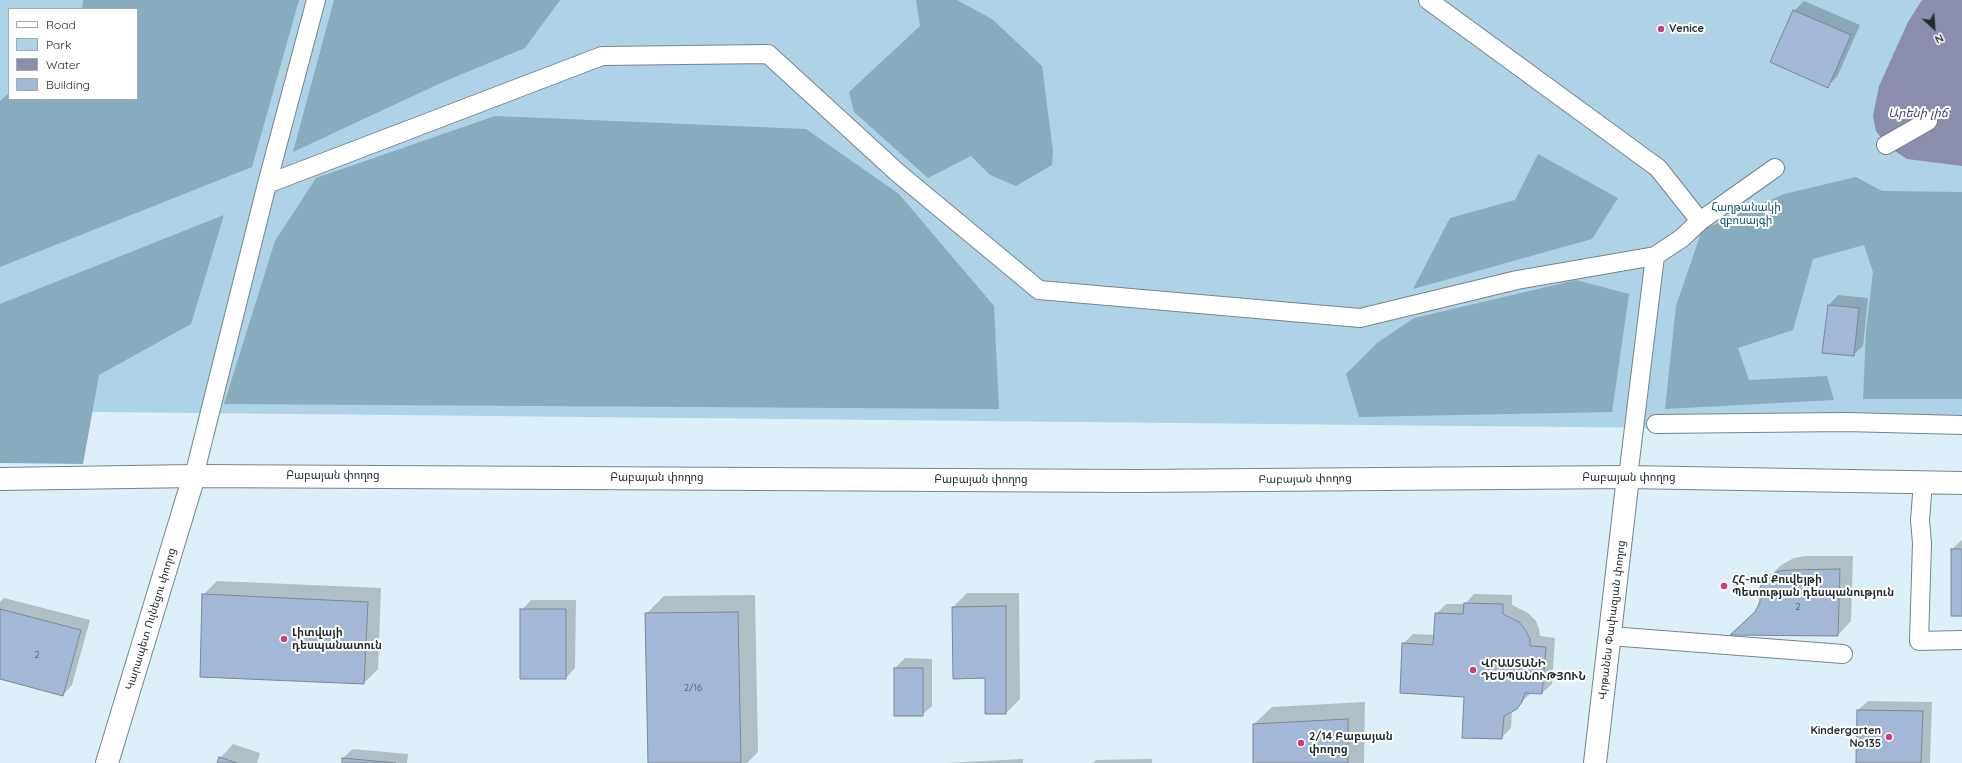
<!DOCTYPE html>
<meta charset="utf-8">
<style>
body{margin:0}
#map{position:relative;width:1962px;height:763px;overflow:hidden;background:#ddeff8;font-family:Quicksand,sans-serif}
canvas{display:block}
.legend{position:absolute;left:8px;top:8px;width:130px;height:92px;box-sizing:border-box;background:#fff;border:1px solid #a7aaab;margin:0;padding:5px 7px;list-style:none;font-size:12px;color:#232a2d}
.legend li{display:flex;align-items:center;gap:8px;height:20px}
.legend b{width:20px;border:1px solid #a7aaab}
.north{position:absolute;left:1914px;top:8px;width:40px;height:40px;-webkit-text-stroke:3px #fff;paint-order:stroke;rotate:154deg;font-size:11px;font-weight:700;line-height:16px;text-align:center;color:#232a2d}
.north::after{content:'';display:block;margin:auto;width:14px;height:18px;background:#232a2d;clip-path:polygon(50% 0,100% 100%,50% 72%,0 100%)}
</style>
<div id="map">
<canvas width="1962" height="763"></canvas>
<ul class="legend">
<li><b style="height:5px;background:#fff"></b>Road</li>
<li><b style="height:11px;background:#aed3e6"></b>Park</li>
<li><b style="height:11px;background:#8b8dad"></b>Water</li>
<li><b style="height:11px;background:#a3b8d6"></b>Building</li>
</ul>
<div class="north">N</div>
</div>
<script>
const c = document.querySelector('canvas').getContext('2d');
c.lineJoin = 'round';
function fill(path, color) { c.fillStyle = color; c.fill(path, 'evenodd'); }
const shape = rows => new Path2D(rows.map(r => 'M' + r).join(''));
function strokePath(path, color, width, dash) { c.strokeStyle = color; c.lineWidth = width; c.lineCap = dash ? 'butt' : 'round'; c.setLineDash(dash || []); c.stroke(path); }
function label(font, color, halo, rows, align = 'center') {
  c.font = font + ' Quicksand,"Noto Sans Armenian",sans-serif'; c.lineWidth = 4; c.setLineDash([]); c.textBaseline = 'middle'; c.strokeStyle = halo; c.fillStyle = color; for (const [text, x, y, turn = 0] of rows) {
    c.save(); c.translate(x, y); c.rotate((+turn || 0) * Math.PI / 180); c.textAlign = isNaN(turn) ? turn : align; if (halo) c.strokeText(text, 0, 0); c.fillText(text, 0, 0); c.restore();
  }
}
fill(shape([
 [0,0,1962,0,1962,431,0,411],
 [9,9,137,9,137,99,9,99]
]), '#aed3e6');
fill(shape([
 [83,0,299,0,252,167,0,267,0,101,9,93,9,99,137,99,137,9,82,9],
 [334,0,560,0,525,48,443,82,293,152],
 [916,0,957,0,992,19,1042,66,1053,151,1052,165,1016,186,990,175,971,156,928,178,854,112,849,92,920,26],
 [495,116,806,129,899,194,994,306,999,409,224,404,275,241,316,178],
 [1538,154,1618,198,1592,239,1413,289,1450,218,1515,200],
 [1856,177,1882,191,1962,192,1962,399,1863,399,1866,331,1873,272,1864,245,1813,259,1793,330,1738,348,1749,380,1827,376,1834,400,1665,409,1676,306,1702,230,1784,194],
 [224,215,191,324,99,375,83,464,0,463,0,304],
 [1576,280,1629,294,1612,412,1359,417,1346,374,1377,343,1414,318]
]), '#87acbe');
fill(shape([
 [1922,0,1962,0,1962,166,1907,159,1886,145,1876,131,1873,116,1879,86,1908,22]
]), '#8b8dad');
fill(shape([
 [1804,1,1860,25,1837,77,1827,86,1794,11],
 [1838,295,1868,298,1863,346,1853,355,1823,352,1829,305],
 [1962,540,1962,615,1952,549],
 [1805,556,1853,556,1851,621,1838,635,1732,634,1756,610,1767,579,1781,565,1794,558],
 [217,581,381,588,378,669,364,683,203,595],
 [967,593,1019,593,1020,699,1006,713,986,677,953,607],
 [1474,594,1512,595,1512,605,1528,613,1536,621,1539,629,1540,636,1555,638,1552,684,1542,693,1531,693,1512,711,1511,728,1501,738,1465,696,1403,644,1413,634,1435,635,1436,614,1446,604,1465,604],
 [755,595,758,752,747,763,649,763,646,614,664,596],
 [4,598,90,620,72,685,63,695,0,678,0,602],
 [531,600,576,600,575,668,566,678,522,610],
 [905,658,932,659,932,706,922,715,895,715,895,668],
 [1868,701,1932,702,1930,763,1857,763,1858,710],
 [1365,702,1364,763,1254,763,1254,724,1272,707],
 [233,744,260,753,257,763,218,763,220,758],
 [353,749,408,754,407,763,343,763,343,758],
 [1023,759,1023,763,945,763],
 [1152,759,1152,763,1093,763,1096,760]
]), '#0003');
const building = shape([
 [1793,10,1851,35,1828,88,1770,62,1793,10],
 [1828,305,1859,308,1854,356,1822,353,1828,305],
 [1951,549,1962,549,1962,616,1951,616,1951,549],
 [1840,569,1838,636,1730,635,1755,612,1760,602,1760,587,1766,578,1779,571,1791,570,1840,569],
 [202,594,368,602,364,684,200,677,202,594],
 [1464,603,1503,604,1503,614,1519,622,1526,631,1530,639,1530,646,1546,647,1542,694,1525,693,1522,702,1517,709,1504,716,1502,739,1462,738,1464,697,1400,693,1402,643,1433,645,1435,613,1463,614,1464,603],
 [1006,606,1006,714,985,714,985,678,953,679,952,607,1006,606],
 [0,609,81,630,63,696,0,679,0,609],
 [520,609,566,609,566,679,520,679,520,609],
 [738,612,741,763,648,763,645,613,738,612],
 [894,668,923,668,923,716,894,716,894,668],
 [1857,710,1923,711,1921,763,1856,763,1857,710],
 [1348,719,1348,763,1253,763,1253,724,1348,719],
 [219,757,237,763,217,763,219,757],
 [342,758,396,763,342,763,342,758]
]);
fill(building, '#a3b8d6');
strokePath(building, '#7d8692', 1);
const lane = shape([
 [1428,0,1658,168,1700,221],
 [1886,145,1928,121],
 [267,184,602,56,768,54,898,173,1039,290,1360,318,1517,280,1655,256,1628,477],
 [1655,256,1682,238,1700,221,1775,168],
 [1656,424,1845,422,1962,425],
 [194,476,267,184,316,0],
 [1923,482,1920,520,1922,543,1919,641,1962,640],
 [1610,636,1843,654]
]);
const street = shape([
 [0,479,194,476],
 [1595,763,1628,477]
]);
const secondary = shape([
 [107,763,194,476,1136,481,1628,477,1962,483]
]);
strokePath(lane, '#75858d', 20);
strokePath(street, '#75858d', 24);
strokePath(secondary, '#75858d', 24);
strokePath(lane, '#fff', 18);
strokePath(street, '#fff', 22);
strokePath(secondary, '#fff', 22);
for (const [x, y, r, color] of [
 [1661,29,4,"#cc3f70"],
 [1724,586,4,"#cc3f70"],
 [284,639,4,"#cc3f70"],
 [1473,670,4,"#cc3f70"],
 [1889,737,4,"#cc3f70"],
 [1301,743,4,"#cc3f70"]
]) { const dot = new Path2D(); dot.arc(x, y, r, 0, 2 * Math.PI); c.fillStyle = color; c.fill(dot); strokePath(dot, '#fff', 1.5); }
label('9px', '#434e57', null, [
 ["2",1798,607],
 ["2",37,655],
 ["2/16",693,688]
]);
label('bold 11px', '#232a2d', '#fff', [
 ["Venice",1669,29],
 ["ՀՀ-ում Քուվեյթի",1732,580],
 ["Պետության դեսպանություն",1732,593],
 ["Լիտվայի",292,633],
 ["դեսպանատուն",292,646],
 ["ՎՐԱՍՏԱՆԻ",1481,664],
 ["ԴԵՍՊԱՆՈՒԹՅՈՒՆ",1481,677],
 ["Kindergarten",1881,731,"right"],
 ["No135",1881,744,"right"],
 ["2/14 Բաբայան",1309,737],
 ["փողոց",1309,750]
], 'left');
label('11px', '#08516c', '#fff', [
 ["Հաղթանակի",1746,208],
 ["զբոսայգի",1746,221]
]);
label('11px', '#232a2d', '#fff', [
 ["Բաբայան փողոց",333,476],
 ["Բաբայան փողոց",657,478],
 ["Բաբայան փողոց",1629,478],
 ["Բաբայան փողոց",1305,479,-1],
 ["Բաբայան փողոց",981,480],
 ["Կարապետ Ուլնեցու փողոց",151,619,-73],
 ["Վրթանես Փափազյան փողոց",1612,620,-83]
]);
label('italic 12px', '#434271', '#fff', [
 ["Արենի լիճ",1918,113]
]);
</script>
